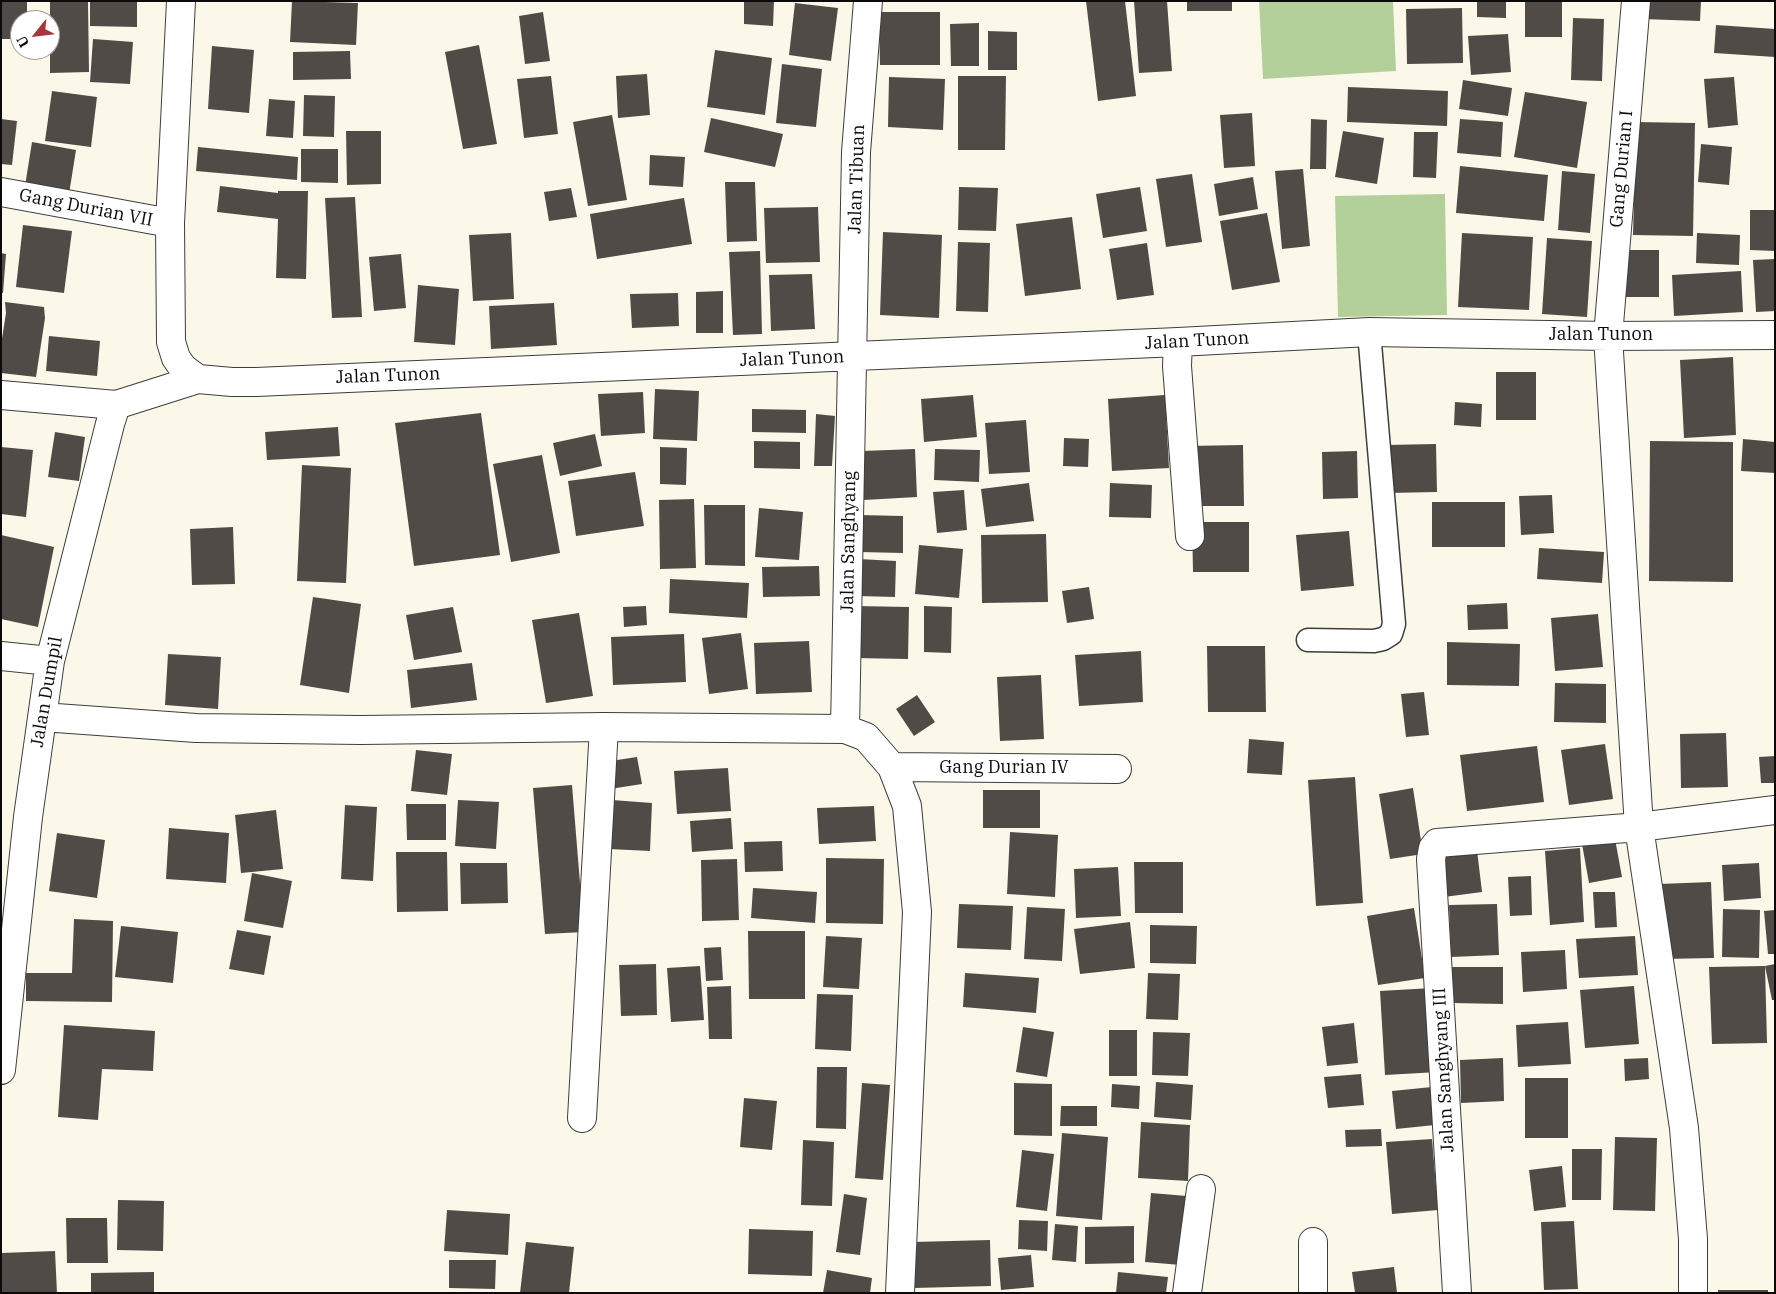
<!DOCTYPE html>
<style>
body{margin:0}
#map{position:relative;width:1776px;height:1294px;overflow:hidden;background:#fcf8e9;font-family:"IBM Plex Serif",serif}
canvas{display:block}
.frame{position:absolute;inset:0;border:2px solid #0a0a0a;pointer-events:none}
.north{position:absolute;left:10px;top:10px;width:50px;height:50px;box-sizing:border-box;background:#fff;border:1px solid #9d9d9d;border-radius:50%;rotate:241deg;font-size:14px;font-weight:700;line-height:20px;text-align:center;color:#0a0a0a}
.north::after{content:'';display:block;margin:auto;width:18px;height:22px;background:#a6363c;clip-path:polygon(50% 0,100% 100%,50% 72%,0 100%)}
</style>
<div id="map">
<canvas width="1776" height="1294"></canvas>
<div class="frame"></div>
<div class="north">U</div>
</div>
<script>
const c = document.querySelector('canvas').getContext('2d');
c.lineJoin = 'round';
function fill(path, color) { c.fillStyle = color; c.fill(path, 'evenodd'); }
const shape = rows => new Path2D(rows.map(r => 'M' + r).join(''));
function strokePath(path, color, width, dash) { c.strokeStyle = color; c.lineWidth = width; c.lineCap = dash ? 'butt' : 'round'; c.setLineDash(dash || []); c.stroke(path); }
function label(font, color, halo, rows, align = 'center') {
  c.font = font + ' "IBM Plex Serif",serif'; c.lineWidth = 5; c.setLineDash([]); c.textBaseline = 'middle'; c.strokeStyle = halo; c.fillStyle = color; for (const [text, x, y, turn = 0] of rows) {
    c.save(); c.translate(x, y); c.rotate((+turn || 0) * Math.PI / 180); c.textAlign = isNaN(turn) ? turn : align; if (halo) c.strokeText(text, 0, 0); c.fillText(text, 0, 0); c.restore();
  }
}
fill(shape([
 [1259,1,1393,1,1396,71,1263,79],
 [1445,194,1447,315,1338,317,1335,196]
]), '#b3d09a');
fill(shape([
 [1,1,27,1,27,20,20,20,20,39,1,39],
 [50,1,88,1,89,72,50,73],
 [90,1,137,1,137,27,90,26],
 [292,1,358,3,356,45,290,42],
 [744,1,774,1,773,26,744,24],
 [1086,1,1125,1,1136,96,1098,101],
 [1134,1,1167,1,1172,71,1139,73],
 [1187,1,1232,1,1232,11,1187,11],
 [1477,1,1506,1,1506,18,1477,17],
 [1525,1,1562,1,1562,37,1525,37],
 [1643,1,1701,1,1700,21,1642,19],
 [795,3,838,8,831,61,789,55],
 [1462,8,1463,63,1407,64,1406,9],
 [543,12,550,61,525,64,519,16],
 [879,12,940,12,940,65,880,65],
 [1573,18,1604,19,1602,81,1571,80],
 [979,23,979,66,951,66,950,24],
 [1716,25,1775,29,1775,57,1714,53],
 [988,31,1017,32,1017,70,988,70],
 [1508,34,1511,72,1471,75,1468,36],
 [93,39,133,42,130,84,90,82],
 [479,45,497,144,463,149,445,52],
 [212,46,254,50,249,113,208,109],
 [715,50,772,58,765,115,707,107],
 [350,51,351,79,293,80,293,52],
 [782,64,822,69,816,127,776,123],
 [647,74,650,115,618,118,616,76],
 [551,76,558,134,524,138,517,79],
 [958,76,1006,76,1005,150,958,150],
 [889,77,945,79,943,130,888,127],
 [1734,77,1738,125,1708,128,1704,79],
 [1463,80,1512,88,1508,116,1459,109],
 [1348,87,1448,91,1447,126,1347,122],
 [52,91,97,97,91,147,45,141],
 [1525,92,1587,102,1577,168,1514,157],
 [304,95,335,96,334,137,303,136],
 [269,99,295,101,293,138,266,136],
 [1252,113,1255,166,1224,168,1220,115],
 [612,115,627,200,588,206,573,122],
 [711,118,783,134,775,167,704,152],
 [1,119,17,121,12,165,1,164],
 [1311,119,1327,120,1326,169,1310,169],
 [1460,119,1503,122,1501,157,1457,153],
 [1636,122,1695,123,1693,236,1633,235],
 [346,131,381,131,381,184,347,185],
 [1343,131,1384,138,1377,184,1335,177],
 [1414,132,1438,132,1436,178,1413,177],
 [32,142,76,150,69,194,25,186],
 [1701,144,1732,147,1729,185,1698,182],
 [198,147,298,157,297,180,196,171],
 [301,149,338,149,338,183,301,182],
 [650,155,685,157,683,187,649,185],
 [1460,166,1548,175,1544,221,1456,213],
 [1303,169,1310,246,1282,249,1275,171],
 [1562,171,1595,174,1590,233,1558,230],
 [1192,174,1202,242,1166,247,1156,179],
 [1253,177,1258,209,1219,216,1214,184],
 [725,182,755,182,757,241,727,242],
 [220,186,278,193,278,191,308,191,306,279,276,278,278,219,217,212],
 [959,187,998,188,996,231,958,230],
 [1140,187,1147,231,1103,238,1096,194],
 [571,188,577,217,549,221,544,192],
 [355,197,362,317,332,318,325,198],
 [684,198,692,244,597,259,590,214],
 [818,207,820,262,766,263,764,208],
 [1750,210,1775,210,1775,251,1750,250],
 [1267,213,1280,282,1232,290,1220,221],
 [1072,217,1081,289,1025,296,1016,224],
 [23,225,72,231,64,293,16,287],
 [883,232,942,235,939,318,880,315],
 [511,233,514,299,473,301,469,235],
 [1462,233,1533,237,1529,310,1458,307],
 [1697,233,1740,235,1739,265,1696,263],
 [1547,238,1592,241,1587,317,1542,314],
 [958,242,990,243,988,312,956,311],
 [1147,243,1154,295,1117,300,1109,249],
 [1620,250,1659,250,1659,297,1619,297],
 [760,251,762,334,733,335,729,252],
 [1,253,6,254,3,293,1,293],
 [401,254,406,308,374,311,369,257],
 [1775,259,1775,311,1756,312,1753,260],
 [1741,271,1743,312,1674,316,1672,275],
 [812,274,815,329,771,331,769,275],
 [418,285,459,289,455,345,414,342],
 [723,291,723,333,696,333,696,292],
 [678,293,679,326,632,328,630,294],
 [5,302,44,307,45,318,36,377,1,373,1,345,6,313],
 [554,303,557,345,491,349,489,306],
 [49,336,100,341,97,376,46,371],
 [1733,357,1736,435,1684,438,1680,360],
 [1496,372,1536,372,1536,420,1496,420],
 [655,389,699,391,697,441,653,439],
 [643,392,645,433,601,436,598,394],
 [973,395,977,437,924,442,921,399],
 [1165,395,1169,468,1112,471,1108,399],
 [1455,402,1482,404,1481,427,1454,425],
 [752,409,806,410,806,433,752,432],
 [481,413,500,555,414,566,395,423],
 [816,414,835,416,832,466,814,466],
 [1026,420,1030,472,989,474,985,423],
 [338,427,340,456,267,460,265,432],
 [55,432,85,437,79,481,48,477],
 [595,434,602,466,560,476,553,443],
 [1064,438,1089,439,1088,467,1063,466],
 [1743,439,1775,442,1775,473,1741,471],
 [754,441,800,442,800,469,754,468],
 [1650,441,1733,442,1733,582,1649,581],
 [1436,444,1437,492,1388,493,1386,445],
 [1243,445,1244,506,1189,506,1187,446],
 [1,447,33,450,26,517,1,514],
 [660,447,687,448,686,485,660,484],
 [915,449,917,497,864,500,862,451],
 [935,449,980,450,979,482,934,480],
 [1357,451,1358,498,1323,499,1322,452],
 [542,455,560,553,511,562,493,464],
 [302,465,351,468,346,583,297,581],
 [635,472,644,526,576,536,568,481],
 [1029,483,1034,521,986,527,981,489],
 [1110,483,1152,485,1151,518,1109,517],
 [964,490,967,530,937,533,933,492],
 [1552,495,1554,533,1521,535,1519,496],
 [694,499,696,568,660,569,659,500],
 [1432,502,1505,502,1505,547,1432,547],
 [704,505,745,505,745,566,705,565],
 [759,508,803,512,799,560,755,557],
 [859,515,903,516,903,553,859,552],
 [1192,522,1249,522,1249,572,1193,572],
 [233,527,235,584,192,585,190,529],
 [1349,531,1354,586,1301,591,1296,535],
 [1046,534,1048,602,982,603,981,535],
 [1,535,54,547,38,627,1,619],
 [919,545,963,549,959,598,915,594],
 [1539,548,1604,552,1602,583,1537,579],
 [859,559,896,561,895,597,858,596],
 [819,566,820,596,763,597,762,567],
 [670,579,749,583,747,618,669,613],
 [1089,587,1094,619,1067,623,1062,591],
 [313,597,361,604,349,693,300,685],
 [1507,603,1508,629,1468,630,1467,605],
 [646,606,647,625,624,627,623,607],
 [856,606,909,607,908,659,855,658],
 [924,606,952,607,951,653,924,652],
 [453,607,462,652,414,660,406,615],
 [579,613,593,696,546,703,532,620],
 [1598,614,1603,667,1555,671,1551,618],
 [741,633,748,689,709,694,702,638],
 [684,634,686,682,613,685,611,637],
 [809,641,812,692,756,694,754,643],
 [1447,642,1520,644,1519,686,1447,685],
 [1207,646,1265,646,1266,712,1208,712],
 [1141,651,1143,702,1079,706,1075,655],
 [168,654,221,657,218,709,165,705],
 [472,663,477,700,411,708,407,670],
 [1041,675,1044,739,1000,741,997,677],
 [1555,683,1606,684,1606,723,1554,722],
 [1424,692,1429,735,1406,737,1401,694],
 [917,695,935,722,914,736,896,709],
 [1726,733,1728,787,1681,788,1680,734],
 [1249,739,1284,742,1282,775,1247,773],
 [1605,744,1613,799,1569,805,1561,750],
 [1537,746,1544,802,1467,811,1460,755],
 [416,750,452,754,447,795,411,791],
 [1775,756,1775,783,1761,783,1759,757],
 [637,757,642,784,610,789,604,762],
 [728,768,731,811,677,814,674,771],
 [1355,777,1363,903,1316,906,1308,780],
 [572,785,584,932,545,934,533,788],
 [1413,788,1423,854,1390,859,1379,794],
 [983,790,1040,790,1040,828,983,828],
 [458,800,499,802,496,849,455,846],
 [612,800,652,803,650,851,609,849],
 [406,804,446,804,446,840,407,840],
 [345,805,377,807,373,881,341,879],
 [874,806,876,841,819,844,817,808],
 [276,810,283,869,241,873,235,815],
 [731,818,733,849,692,852,690,821],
 [169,828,229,833,226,883,166,879],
 [1010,832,1058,835,1055,897,1007,894],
 [57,833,105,840,97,898,49,891],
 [1615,839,1622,877,1589,883,1582,844],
 [782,841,783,871,745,872,744,842],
 [1580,848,1584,922,1550,925,1545,851],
 [1477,850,1482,892,1444,897,1439,855],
 [396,852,447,852,448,911,397,912],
 [826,858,884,859,883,924,826,923],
 [737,859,739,920,702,921,701,860],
 [1134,862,1183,862,1183,913,1135,913],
 [460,863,507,863,508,903,461,904],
 [1759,863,1761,898,1724,901,1722,865],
 [1118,867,1121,916,1076,918,1074,869],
 [252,873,292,881,283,928,244,921],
 [1531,876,1532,915,1510,916,1508,877],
 [1711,882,1714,958,1662,959,1659,884],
 [753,888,817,892,815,923,751,918],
 [1593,892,1615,892,1617,927,1595,928],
 [959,904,1013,906,1011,950,957,948],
 [1497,904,1499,955,1451,957,1449,905],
 [1027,907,1065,909,1062,961,1024,959],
 [1414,908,1425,978,1378,985,1367,916],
 [1723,909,1760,910,1759,958,1722,957],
 [1775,910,1775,954,1768,954,1764,911],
 [74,919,113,921,112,1002,26,1001,26,973,72,973],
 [1130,922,1135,968,1080,974,1074,929],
 [1150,925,1197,926,1196,964,1150,963],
 [121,926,178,932,173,983,115,977],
 [237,930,271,936,264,975,229,969],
 [748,931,805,931,805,999,749,999],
 [826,936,862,938,859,989,823,987],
 [1635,936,1638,975,1579,978,1576,939],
 [721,947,723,980,706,981,704,948],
 [1565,950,1567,989,1523,992,1521,952],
 [656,964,657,1015,621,1016,619,965],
 [1775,964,1775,1000,1772,1000,1765,966,1767,1043,1712,1044,1709,967,1765,966],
 [700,966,704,1020,671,1022,667,968],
 [1452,967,1503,967,1503,1004,1452,1003],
 [965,973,1039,978,1036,1013,963,1007],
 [1148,973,1180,974,1178,1020,1146,1019],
 [731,986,732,1039,709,1039,707,987],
 [1634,986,1639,1044,1585,1048,1580,990],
 [1432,988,1438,1072,1385,1075,1380,991],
 [817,994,853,995,851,1051,815,1049],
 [1568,1022,1571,1064,1518,1067,1516,1025],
 [1354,1023,1358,1063,1327,1066,1322,1027],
 [64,1025,155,1031,153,1071,102,1069,98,1120,58,1117],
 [1023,1027,1054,1032,1047,1077,1016,1072],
 [1109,1030,1137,1030,1137,1076,1109,1076],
 [1153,1032,1190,1033,1188,1076,1152,1075],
 [1503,1058,1504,1101,1461,1103,1460,1060],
 [1648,1058,1649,1079,1625,1081,1624,1059],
 [817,1067,847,1067,846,1129,816,1128],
 [1361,1074,1364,1105,1328,1108,1324,1077],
 [1525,1078,1568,1078,1568,1138,1525,1138],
 [1156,1082,1193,1085,1191,1120,1154,1117],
 [862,1083,890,1085,883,1180,855,1178],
 [1014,1083,1052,1084,1052,1136,1014,1135],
 [1112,1084,1140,1086,1139,1109,1111,1107],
 [1432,1087,1435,1125,1396,1129,1392,1091],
 [744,1098,777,1101,772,1150,740,1147],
 [1061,1106,1097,1106,1097,1126,1060,1126],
 [1141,1122,1190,1125,1188,1181,1138,1178],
 [1381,1129,1382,1146,1346,1147,1345,1130],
 [1062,1133,1108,1137,1102,1220,1056,1216],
 [1615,1137,1657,1138,1655,1211,1613,1210],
 [1432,1139,1438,1210,1392,1214,1386,1142],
 [803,1140,834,1142,832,1206,801,1205],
 [1572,1149,1602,1149,1601,1200,1572,1200],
 [1022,1150,1054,1154,1047,1211,1016,1207],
 [1562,1166,1566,1207,1534,1211,1529,1170],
 [1151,1193,1187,1196,1181,1265,1145,1262],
 [844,1194,867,1198,860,1255,836,1252],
 [118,1200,164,1201,163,1251,117,1250],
 [447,1210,510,1214,508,1255,444,1251],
 [66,1218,107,1218,108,1263,67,1263],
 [1019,1220,1048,1221,1047,1251,1018,1249],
 [1574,1221,1578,1289,1544,1290,1541,1222],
 [1055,1224,1078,1226,1076,1262,1052,1260],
 [1134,1226,1134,1263,1085,1264,1085,1227],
 [749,1229,813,1231,812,1276,748,1274],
 [990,1240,991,1286,914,1288,913,1242],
 [526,1242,574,1247,569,1293,520,1293],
 [55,1251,57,1293,1,1293,1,1253],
 [1031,1255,1034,1287,1001,1290,998,1258],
 [449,1260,496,1260,495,1289,449,1288],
 [1394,1267,1397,1293,1355,1293,1352,1272],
 [827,1270,872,1278,870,1293,823,1293],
 [154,1272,154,1293,91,1293,91,1273],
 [1118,1272,1168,1277,1166,1293,1116,1293],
 [1718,1290,1768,1290,1768,1293,1718,1293]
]), '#514b48');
const lane = shape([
 [1308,640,1374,641,1383,639,1391,634,1394,624,1369,332]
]);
const street = shape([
 [181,1,170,223,171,342,176,358,183,368,198,379,232,382,256,382,1178,342,1369,332,1608,336,1775,335],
 [1636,1,1608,336,1639,827,1684,1128,1693,1239,1693,1293],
 [1,192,170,223],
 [1178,342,1177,366,1190,536],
 [1,395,116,405],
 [1,656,50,661],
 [42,717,196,728,361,730,604,727,845,729,866,737,892,767,907,806,917,912,900,1293],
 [845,729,856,152,868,1],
 [892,767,1117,769],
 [1,1070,28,817,50,661,110,424,116,405,198,379],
 [582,1118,604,727],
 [1187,1293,1201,1189],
 [1313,1293,1313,1242],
 [1457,1293,1431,859,1433,848,1437,843,1639,827,1775,810]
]);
strokePath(lane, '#3d3d3d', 25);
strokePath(street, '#3d3d3d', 30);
strokePath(lane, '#fff', 22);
strokePath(street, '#fff', 28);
label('18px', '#0a0a0a', '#fff', [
 ["Gang Durian I",1622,169,-85],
 ["Jalan Tibuan",857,179,-88],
 ["Gang Durian VII",86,208,11],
 ["Jalan Tunon",1601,335],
 ["Jalan Tunon",1197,341,-3],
 ["Jalan Tunon",792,359,-2],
 ["Jalan Tunon",388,376,-2],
 ["Jalan Sanghyang",849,542,-89],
 ["Jalan Dumpil",47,692,-80],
 ["Gang Durian IV",1004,768],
 ["Jalan Sanghyang III",1444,1070,-93]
]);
</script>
